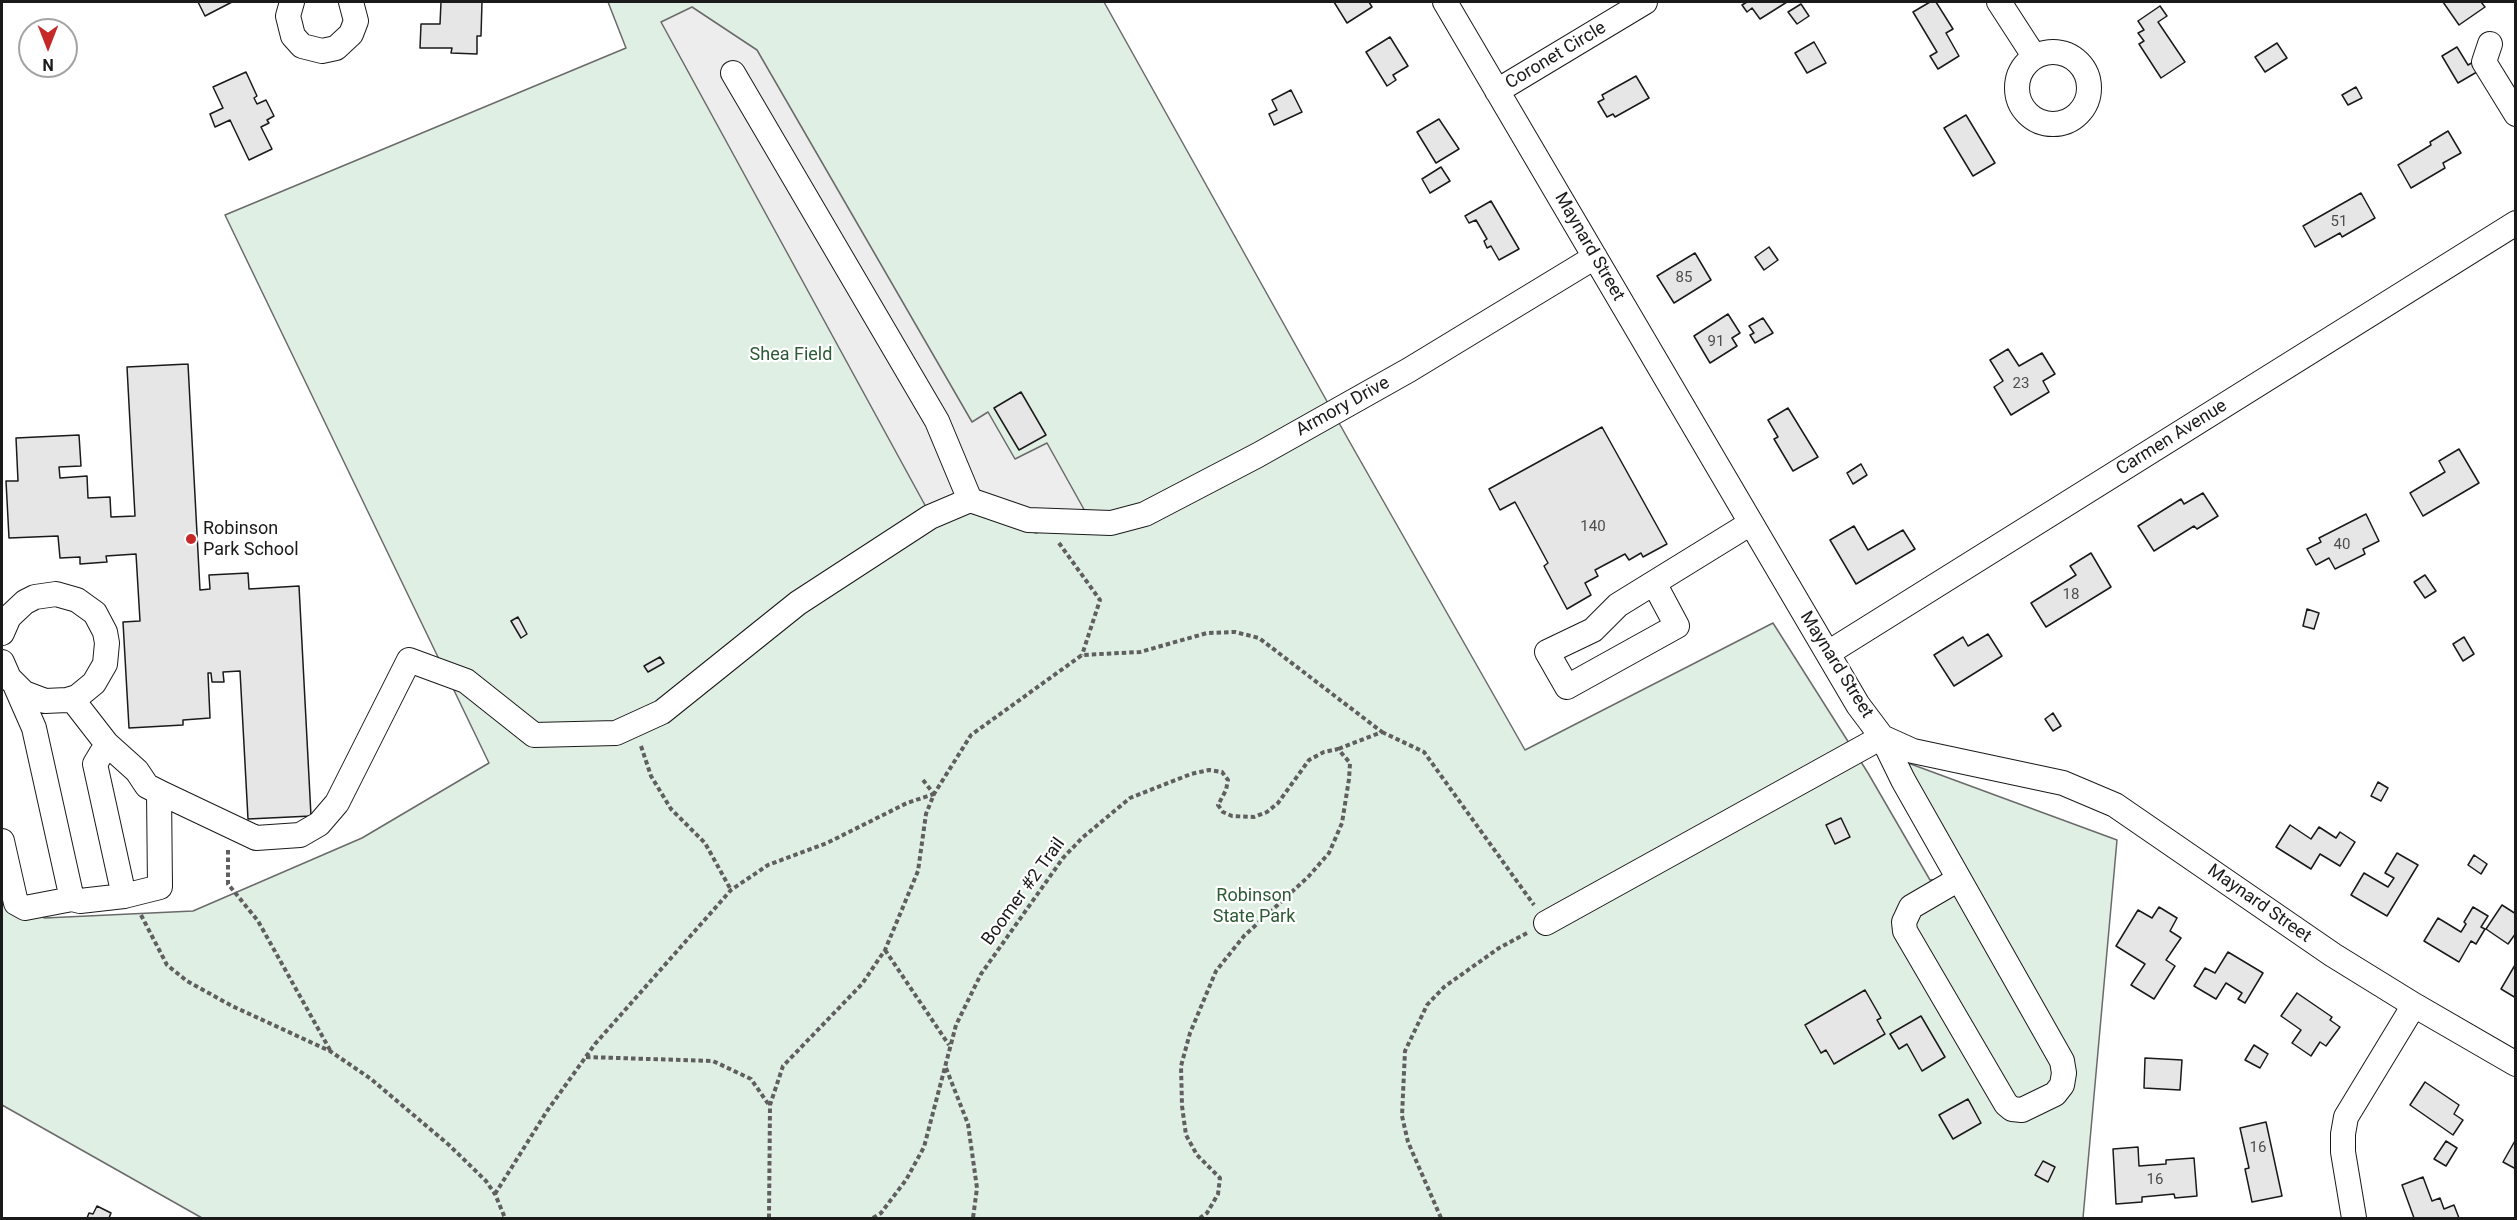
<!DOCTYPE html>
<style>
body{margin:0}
#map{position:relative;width:2517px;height:1220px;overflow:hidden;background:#fff;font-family:Roboto,sans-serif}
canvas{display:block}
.frame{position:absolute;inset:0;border:3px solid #1a1a1a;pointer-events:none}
.north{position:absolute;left:18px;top:18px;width:60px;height:60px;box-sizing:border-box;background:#fff;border:2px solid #a3a3a3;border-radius:50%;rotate:180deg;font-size:16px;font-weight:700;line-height:24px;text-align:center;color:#1a1a1a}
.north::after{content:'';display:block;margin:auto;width:21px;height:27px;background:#c62828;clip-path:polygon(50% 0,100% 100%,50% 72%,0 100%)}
</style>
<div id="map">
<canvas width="2517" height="1220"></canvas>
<div class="frame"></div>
<div class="north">N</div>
</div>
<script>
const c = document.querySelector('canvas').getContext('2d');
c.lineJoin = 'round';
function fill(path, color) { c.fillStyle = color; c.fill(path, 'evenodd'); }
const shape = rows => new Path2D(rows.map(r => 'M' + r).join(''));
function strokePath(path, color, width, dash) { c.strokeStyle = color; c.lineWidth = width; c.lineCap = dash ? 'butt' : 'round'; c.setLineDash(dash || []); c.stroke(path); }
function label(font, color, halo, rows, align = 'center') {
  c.font = font + ' Roboto,sans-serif'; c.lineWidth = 4.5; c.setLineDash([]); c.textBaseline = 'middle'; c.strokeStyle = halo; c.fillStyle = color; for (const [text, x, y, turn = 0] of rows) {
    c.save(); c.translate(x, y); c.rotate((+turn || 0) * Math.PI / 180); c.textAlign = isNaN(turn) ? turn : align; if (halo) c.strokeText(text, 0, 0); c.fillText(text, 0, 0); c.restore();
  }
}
const green = shape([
 [608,2,1104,2,1348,439,1525,750,1773,623,1868,773,1930,880,1958,878,1908,763,2117,840,2083,1218,202,1218,2,1105,2,903,45,918,193,911,362,838,489,763,225,215,626,48,608,2]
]);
fill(green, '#e0efe3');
strokePath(green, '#6a6a6a', 1.5);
const parking = shape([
 [692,7,757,50,972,422,988,412,1015,459,1047,443,1086,513,1078,522,1036,533,961,510,926,507,661,22,692,7]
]);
fill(parking, '#ededed');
strokePath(parking, '#6a6a6a', 1.5);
const building = shape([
 [198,2,232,2,205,16,198,2],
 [441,2,482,2,481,36,477,36,477,54,451,53,452,48,420,48,421,24,440,24,441,2],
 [1334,2,1369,2,1372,7,1347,23,1334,2],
 [1747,2,1787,2,1760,19,1752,8,1747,12,1742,5,1747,2],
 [1930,2,1936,2,1953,29,1946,33,1959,56,1938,69,1930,56,1937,52,1913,12,1930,2],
 [2443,2,2481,2,2485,7,2459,25,2443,2],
 [1801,4,1809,16,1797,24,1788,12,1801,4],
 [2160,6,2167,16,2158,22,2185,62,2161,78,2139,44,2144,41,2138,33,2144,30,2138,21,2160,6],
 [1390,37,1408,66,1393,75,1396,80,1387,86,1366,52,1390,37],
 [1814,42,1826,63,1807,73,1795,53,1814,42],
 [2277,43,2287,58,2265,72,2255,57,2277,43],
 [2457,47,2468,65,2477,60,2482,69,2458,83,2442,56,2457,47],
 [246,72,257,96,254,98,257,104,266,100,274,116,267,120,269,123,261,127,272,149,249,160,230,120,215,127,210,114,223,108,213,87,246,72],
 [1636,76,1649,98,1615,117,1613,114,1607,117,1598,102,1604,99,1602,95,1636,76],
 [2356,87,2362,98,2348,105,2342,95,2356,87],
 [1291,90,1302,112,1274,125,1269,114,1277,110,1272,100,1291,90],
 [1966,115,1995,163,1973,176,1944,128,1966,115],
 [1439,119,1459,149,1436,163,1417,132,1439,119],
 [2448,131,2461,153,2443,163,2445,168,2411,188,2398,165,2431,145,2430,142,2448,131],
 [1441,167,1450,181,1430,193,1422,179,1441,167],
 [2361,193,2375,218,2342,237,2340,233,2315,247,2303,226,2361,193],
 [1491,201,1519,249,1499,260,1491,246,1487,248,1484,241,1487,239,1476,220,1469,223,1465,216,1491,201],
 [1769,247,1778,260,1764,270,1755,257,1769,247],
 [1695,253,1711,280,1674,303,1657,276,1695,253],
 [1728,314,1740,333,1732,338,1737,346,1710,363,1694,336,1728,314],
 [1763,318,1773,333,1755,343,1750,335,1754,333,1749,326,1763,318],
 [2008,349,2019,366,2042,353,2055,374,2043,381,2049,392,2011,415,1994,387,2003,381,1990,360,2008,349],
 [188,364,200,590,210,589,209,575,248,573,249,589,299,586,311,816,248,819,240,671,223,672,224,682,212,682,211,673,208,673,210,718,183,720,183,725,129,728,123,622,140,621,136,554,106,556,107,562,80,564,80,557,60,558,58,536,9,538,6,481,18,481,16,438,79,435,81,466,59,467,60,478,87,476,88,498,110,497,111,517,135,516,127,367,188,364],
 [1021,392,1046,435,1019,450,994,408,1021,392],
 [1788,408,1818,457,1793,471,1774,439,1778,437,1768,420,1788,408],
 [1602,427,1667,544,1643,557,1641,553,1629,560,1625,554,1595,570,1598,576,1585,583,1591,595,1567,609,1544,566,1548,563,1515,502,1500,510,1489,489,1602,427],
 [2459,449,2479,483,2423,516,2410,493,2445,472,2439,461,2459,449],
 [1861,464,1867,475,1853,484,1847,473,1861,464],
 [2203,493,2218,516,2197,529,2194,526,2154,551,2138,526,2181,499,2184,504,2203,493],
 [2366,514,2379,541,2363,549,2365,554,2335,569,2329,558,2316,565,2307,549,2321,542,2319,538,2366,514],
 [1854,526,1868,550,1903,530,1915,549,1856,584,1830,540,1854,526],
 [2091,553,2111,587,2046,627,2031,603,2076,575,2070,566,2091,553],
 [2425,575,2436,591,2425,598,2414,582,2425,575],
 [2307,609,2319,613,2314,629,2303,626,2307,609],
 [518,617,527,634,521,638,511,621,518,617],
 [1988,634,2002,656,1954,686,1934,655,1963,637,1968,646,1988,634],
 [2464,637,2474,654,2463,661,2453,644,2464,637],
 [660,657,664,663,648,672,644,666,660,657],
 [2053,713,2061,726,2053,731,2045,719,2053,713],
 [2378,782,2388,788,2381,801,2371,796,2378,782],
 [1841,818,1850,837,1835,844,1826,825,1841,818],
 [2290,825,2311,839,2319,827,2336,838,2340,832,2355,842,2340,866,2320,854,2311,869,2276,847,2290,825],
 [2397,853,2418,865,2387,916,2351,895,2364,873,2388,887,2394,878,2385,873,2397,853],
 [2474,855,2487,864,2481,874,2468,865,2474,855],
 [2502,905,2516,914,2516,933,2508,944,2486,929,2502,905],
 [2159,907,2177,918,2170,931,2181,938,2166,960,2175,966,2154,999,2131,985,2145,964,2116,946,2138,910,2152,918,2159,907],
 [2473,907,2488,916,2481,927,2485,929,2476,944,2471,941,2459,962,2424,941,2438,918,2461,932,2466,924,2464,922,2473,907],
 [2228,952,2263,973,2245,1003,2238,999,2242,993,2226,983,2216,999,2194,986,2205,968,2215,973,2228,952],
 [2515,965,2516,966,2516,998,2501,989,2515,965],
 [1865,990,1881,1018,1877,1020,1885,1034,1834,1064,1826,1050,1821,1053,1805,1025,1865,990],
 [2297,993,2332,1017,2330,1020,2340,1027,2326,1046,2320,1042,2311,1056,2292,1043,2301,1030,2281,1016,2297,993],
 [1921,1016,1945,1057,1922,1071,1907,1044,1899,1049,1890,1034,1921,1016],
 [2254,1045,2268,1054,2260,1068,2245,1060,2254,1045],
 [2145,1058,2182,1060,2180,1090,2144,1088,2145,1058],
 [2425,1082,2459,1105,2454,1114,2463,1120,2453,1135,2410,1105,2425,1082],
 [1968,1099,1981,1123,1953,1139,1939,1115,1968,1099],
 [2266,1122,2282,1196,2252,1202,2245,1169,2249,1168,2240,1128,2266,1122],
 [2516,1139,2516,1169,2503,1162,2516,1139],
 [2446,1141,2457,1148,2446,1166,2434,1159,2446,1141],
 [2138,1147,2139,1166,2166,1164,2166,1160,2194,1158,2197,1196,2175,1198,2174,1194,2142,1197,2142,1202,2116,1204,2113,1149,2138,1147],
 [2043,1161,2055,1167,2048,1182,2035,1175,2043,1161],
 [2423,1177,2432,1201,2440,1198,2444,1209,2454,1205,2459,1218,2414,1218,2402,1185,2423,1177],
 [97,1206,111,1213,109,1218,87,1218,89,1213,93,1214,97,1206]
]);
fill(building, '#e6e6e6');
strokePath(building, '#1a1a1a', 1.5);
const minor = shape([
 [292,2,288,16,293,36,302,46,322,51,336,48,351,34,356,21,351,2],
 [1445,2,1858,705,1882,737,1913,751,2063,783,2115,805,2333,955,2414,1005,2516,1064],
 [1999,2,2034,56],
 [2490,44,2484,62,2516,114],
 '2017 88a36 36 0 1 1 72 0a36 36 0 1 1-72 0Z',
 [733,73,937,421,970,500],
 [1497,91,1645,2],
 [1654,583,1677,626,1567,687,1547,652,1593,630,1618,605,1751,523],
 [2,633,9,617,25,602,35,597,56,594,77,600,95,613,105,632,107,643,105,664,94,683,77,697,67,700,45,701,24,693,9,678,2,662],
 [1828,653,2516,223],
 [16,687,34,728,72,899,80,901,124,896,160,887,159,792,147,786,137,771,107,744,72,699],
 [107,744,95,764,124,896],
 [159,792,256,838,300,835,319,824,337,803,409,660,466,681,534,735,616,733,662,712,798,603,930,517,970,500,1028,520,1111,523,1145,514,1258,455,1409,370,1595,257],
 [2,841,16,903,25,908,72,899],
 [1546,923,1882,737,1903,780,2062,1061,2064,1073,2062,1085,2055,1094,2022,1110,2012,1109,2006,1104,1905,931,1904,922,1911,907,1959,879],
 [2354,1218,2343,1152,2343,1134,2346,1117,2414,1005]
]);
strokePath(minor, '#1a1a1a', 26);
strokePath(shape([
 [1059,543,1100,600,1082,655],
 [1382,732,1424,752,1534,905],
 [641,746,651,776,671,809,705,843,731,890],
 [923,780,934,794],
 [228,850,228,884,258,921,330,1050],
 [141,915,167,965,187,981,232,1006,330,1051,371,1079,449,1145,486,1181,495,1194,505,1218],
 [885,950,949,1045],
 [586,1057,713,1061,751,1079,769,1105],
 [946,1068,968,1124,977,1188,973,1218],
 [495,1194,547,1111,595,1044,731,890,768,865,827,843,907,803,934,794],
 [769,1218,770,1105,783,1066,862,984,885,950,918,871,926,814,934,794,971,735,1082,655,1140,652,1207,633,1235,632,1259,638,1382,732,1338,749],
 [873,1218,881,1213,906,1180,924,1147,956,1025,981,974,1063,858,1082,838,1130,798,1191,774,1209,770,1222,772,1228,780,1226,790,1218,805,1223,812,1232,816,1254,817,1267,812,1278,803,1309,760,1324,752,1338,749,1350,763,1349,779,1342,823,1329,853,1308,877,1244,936,1216,971,1190,1033,1181,1066,1182,1106,1186,1135,1197,1155,1220,1178,1218,1194,1207,1213,1200,1218],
 [1441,1218,1408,1142,1402,1116,1405,1051,1427,1005,1444,987,1499,948,1527,933]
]), '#5f5f5f', 4, [4.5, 3]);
strokePath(minor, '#fff', 24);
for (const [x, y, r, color] of [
 [191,539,6,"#c62828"]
]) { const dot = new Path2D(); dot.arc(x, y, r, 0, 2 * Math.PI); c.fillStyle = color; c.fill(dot); strokePath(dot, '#fff', 2); }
label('15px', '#4d4d4d', null, [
 ["51",2339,222],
 ["85",1684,278],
 ["91",1716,342],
 ["23",2021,384],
 ["140",1593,527],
 ["40",2342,545],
 ["18",2071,595],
 ["16",2258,1148],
 ["16",2155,1180]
]);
label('18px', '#1a1a1a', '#fff', [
 ["Coronet Circle",1556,56,-31],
 ["Maynard Street",1589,247,60],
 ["Armory Drive",1343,407,-29],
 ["Carmen Avenue",2172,438,-32],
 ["Maynard Street",1836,665,58],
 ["Boomer #2 Trail",1024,892,-54],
 ["Maynard Street",2259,904,35]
]);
label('18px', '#2b5a34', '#fff', [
 ["Shea Field",791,355],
 ["Robinson",1254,896],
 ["State Park",1254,917]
]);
label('18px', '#1a1a1a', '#fff', [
 ["Robinson",203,529],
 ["Park School",203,550]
], 'left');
</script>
